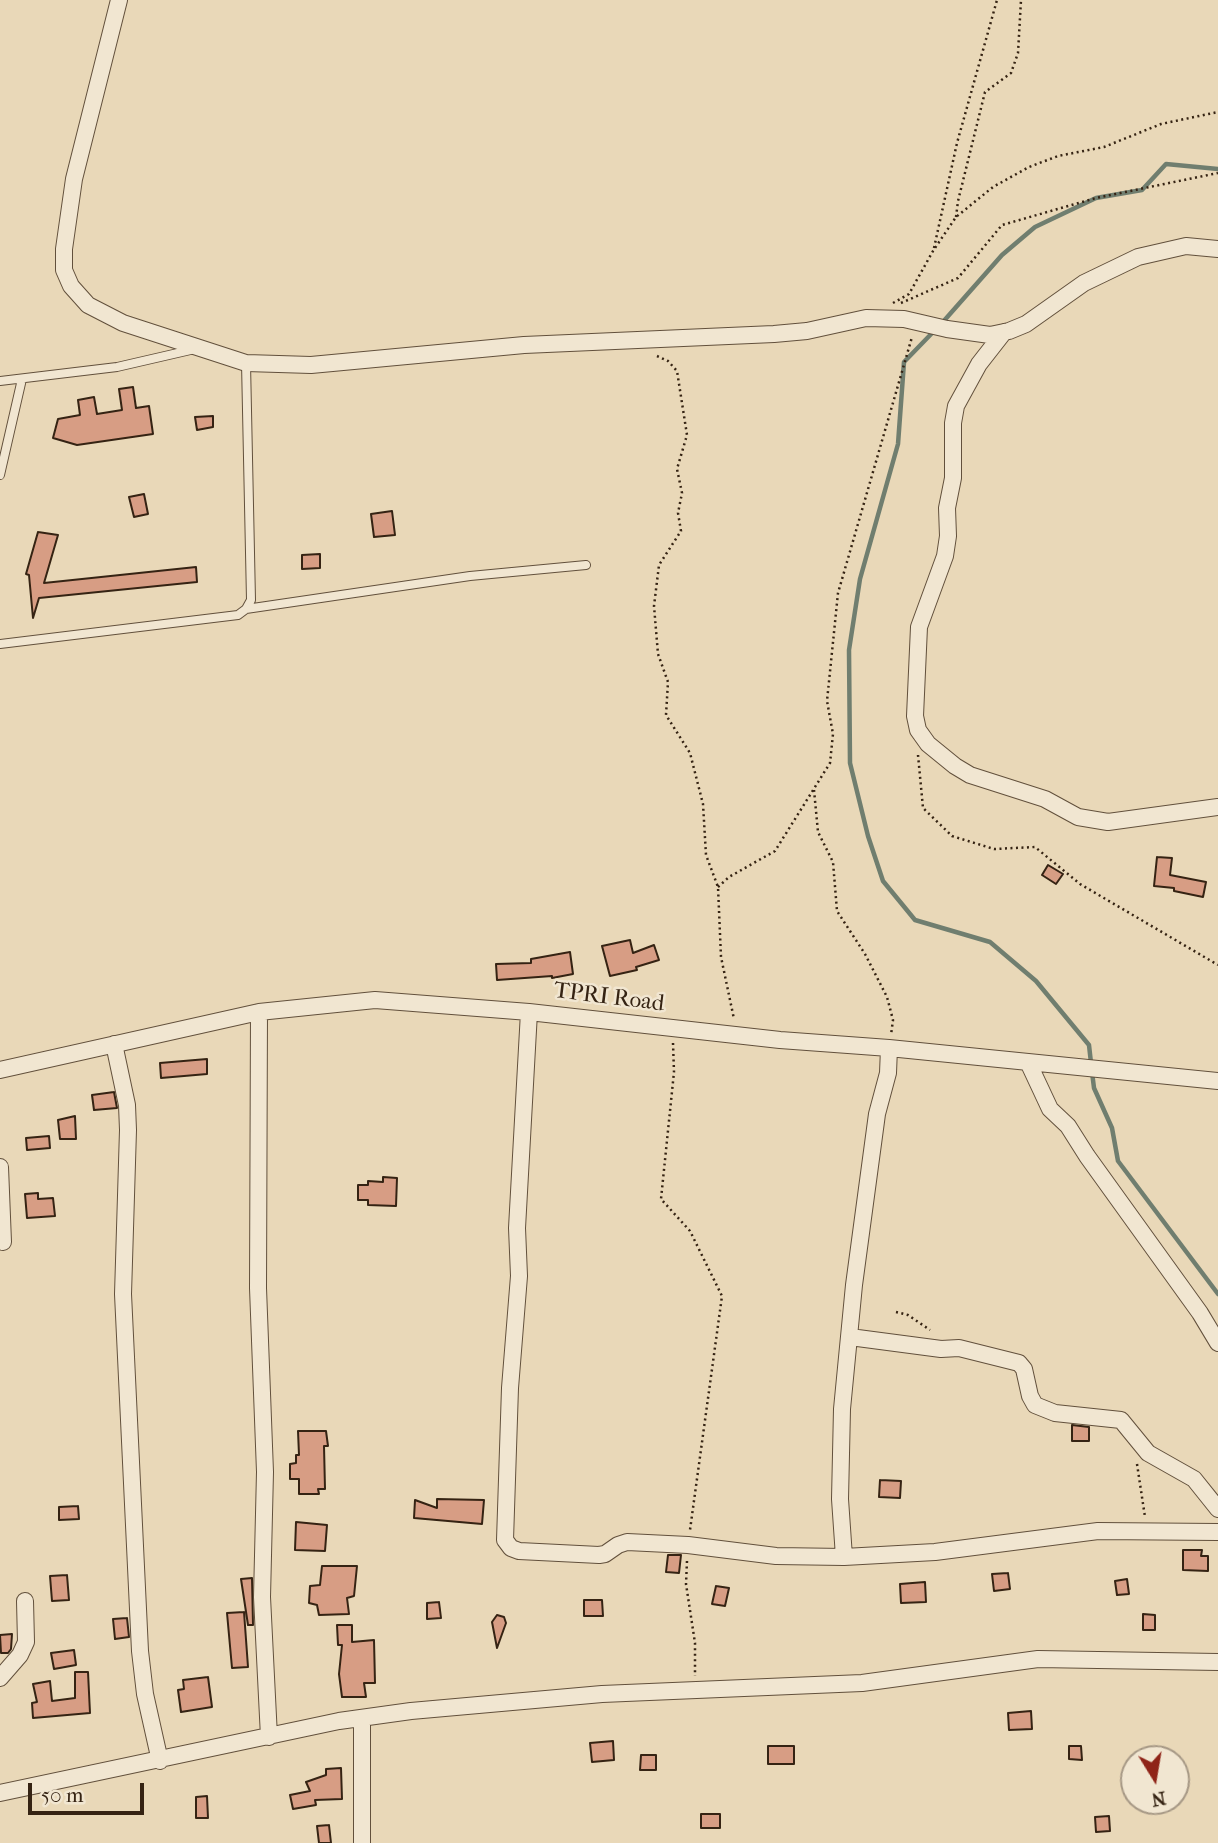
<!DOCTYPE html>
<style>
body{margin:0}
#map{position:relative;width:1218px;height:1843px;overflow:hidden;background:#e9d8b8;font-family:"IM FELL French Canon",serif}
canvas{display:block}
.north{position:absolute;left:1120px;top:1745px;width:70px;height:70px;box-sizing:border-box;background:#f1e6d1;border:2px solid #a69885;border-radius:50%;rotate:169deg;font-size:19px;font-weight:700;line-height:28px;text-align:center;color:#352313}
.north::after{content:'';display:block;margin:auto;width:24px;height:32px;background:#8f2418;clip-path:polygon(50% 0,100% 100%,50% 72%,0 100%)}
.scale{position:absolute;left:28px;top:1783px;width:116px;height:32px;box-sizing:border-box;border:4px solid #352313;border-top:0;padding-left:9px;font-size:21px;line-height:24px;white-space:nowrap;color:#352313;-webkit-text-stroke:5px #f1e6d1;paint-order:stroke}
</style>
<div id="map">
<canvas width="1218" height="1843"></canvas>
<div class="north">N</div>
<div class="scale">50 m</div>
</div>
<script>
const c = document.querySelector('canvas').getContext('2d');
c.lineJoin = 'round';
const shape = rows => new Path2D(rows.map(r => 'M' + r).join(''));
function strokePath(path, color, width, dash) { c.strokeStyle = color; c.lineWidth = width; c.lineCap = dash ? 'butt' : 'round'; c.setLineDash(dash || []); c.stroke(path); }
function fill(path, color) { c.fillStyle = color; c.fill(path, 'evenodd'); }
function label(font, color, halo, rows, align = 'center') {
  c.font = font + ' "IM FELL French Canon",serif'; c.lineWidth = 5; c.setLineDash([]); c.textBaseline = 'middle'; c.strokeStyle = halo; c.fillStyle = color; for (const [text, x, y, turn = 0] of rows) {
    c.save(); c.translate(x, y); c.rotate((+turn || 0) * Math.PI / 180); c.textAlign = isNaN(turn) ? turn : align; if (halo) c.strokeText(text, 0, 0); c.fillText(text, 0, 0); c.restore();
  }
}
strokePath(shape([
 [942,323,1002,255,1035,227,1096,198,1142,190,1166,164,1218,169],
 [936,329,904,362,898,444,860,579,849,650,850,763,868,836,883,881,915,920,990,942,1036,981,1089,1045,1091,1063],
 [1092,1072,1094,1088,1112,1128,1118,1161,1218,1294]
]), '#707e6f', 4.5);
const building = shape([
 [133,387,136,408,149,406,153,434,77,445,53,438,58,419,80,415,78,400,94,397,97,414,122,410,119,389,133,387],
 [213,416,213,427,197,430,195,417,213,416],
 [144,494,148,514,134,517,129,497,144,494],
 [392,511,395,535,374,537,371,514,392,511],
 [38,532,58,535,44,583,196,567,197,582,39,598,33,618,29,575,26,574,38,532],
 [320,554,320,568,302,569,302,555,320,554],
 [1157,857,1172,858,1170,875,1206,882,1203,897,1174,891,1174,888,1154,886,1157,857],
 [1048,865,1063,874,1056,884,1042,875,1048,865],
 [630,940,633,953,654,945,659,960,636,967,637,970,610,976,602,946,630,940],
 [570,952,573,974,552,978,552,976,497,980,496,964,531,963,531,959,570,952],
 [207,1059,207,1074,161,1078,160,1063,207,1059],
 [114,1092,117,1108,94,1110,92,1095,114,1092],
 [75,1116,76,1139,60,1139,58,1120,75,1116],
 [49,1136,50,1148,27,1150,26,1138,49,1136],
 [383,1177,397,1178,396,1206,368,1205,368,1200,358,1200,358,1185,368,1185,368,1181,383,1182,383,1177],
 [38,1193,38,1199,53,1198,55,1216,27,1218,25,1194,38,1193],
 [1072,1425,1089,1427,1089,1441,1072,1441,1072,1425],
 [298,1431,326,1431,328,1446,324,1446,325,1489,318,1489,319,1494,299,1494,299,1479,290,1479,290,1464,296,1463,296,1455,299,1455,298,1431],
 [880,1480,901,1481,900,1498,879,1497,880,1480],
 [437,1499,484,1500,482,1524,414,1518,415,1500,437,1508,437,1499],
 [78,1506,79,1519,59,1520,59,1507,78,1506],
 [296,1522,327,1525,325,1551,295,1550,296,1522],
 [1183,1550,1202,1550,1201,1556,1208,1556,1208,1571,1183,1570,1183,1550],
 [668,1555,681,1555,679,1573,666,1572,668,1555],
 [322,1566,357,1566,354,1596,347,1598,349,1614,319,1615,317,1605,309,1603,310,1586,320,1585,322,1566],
 [1008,1573,1010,1589,994,1591,992,1574,1008,1573],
 [67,1575,69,1600,52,1601,50,1576,67,1575],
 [252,1578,253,1625,248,1625,241,1579,252,1578],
 [1127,1579,1129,1594,1117,1595,1115,1581,1127,1579],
 [925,1582,926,1602,901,1603,900,1584,925,1582],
 [716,1586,729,1588,725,1606,712,1604,716,1586],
 [584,1600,602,1600,603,1616,584,1616,584,1600],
 [439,1602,441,1618,427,1619,427,1603,439,1602],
 [244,1612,248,1667,232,1668,227,1613,244,1612],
 [1143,1614,1155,1615,1155,1630,1143,1630,1143,1614],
 [497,1615,504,1617,506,1623,497,1648,492,1622,497,1615],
 [127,1618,129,1637,115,1639,113,1619,127,1618],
 [337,1625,352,1625,352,1642,374,1640,375,1683,364,1683,366,1697,342,1697,339,1674,342,1645,338,1645,337,1625],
 [12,1634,11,1649,8,1653,1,1653,0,1635,12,1634],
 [74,1650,76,1665,54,1669,51,1653,74,1650],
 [75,1672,88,1672,90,1713,33,1718,32,1703,37,1702,33,1684,50,1681,52,1701,75,1698,75,1672],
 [208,1677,212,1707,181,1712,178,1690,184,1689,183,1680,208,1677],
 [1031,1711,1032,1729,1009,1730,1008,1713,1031,1711],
 [613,1741,614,1760,592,1762,590,1743,613,1741],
 [768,1746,794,1746,794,1764,768,1764,768,1746],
 [1069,1746,1081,1746,1082,1760,1069,1759,1069,1746],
 [641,1755,656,1755,656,1770,640,1770,641,1755],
 [341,1768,342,1799,315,1800,316,1805,293,1809,290,1795,310,1791,306,1782,326,1775,326,1769,341,1768],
 [207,1796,208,1818,196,1818,196,1797,207,1796],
 [701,1814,720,1814,720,1828,701,1828,701,1814],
 [1109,1816,1110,1831,1096,1832,1095,1817,1109,1816],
 [329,1825,331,1843,319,1843,317,1826,329,1825]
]);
fill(building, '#d79d84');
strokePath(building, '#352313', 2);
const service = shape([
 [0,381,117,367,195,349],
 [0,475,22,379],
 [246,609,470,576,586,565],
 [0,644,238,615,246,609,251,600,246,363]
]);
const minor = shape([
 [119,0,74,179,64,249,64,270,71,286,88,305,123,323,246,363,311,365,524,345,774,334,807,331,866,318,904,319,947,329,990,335,1009,331,1026,324,1084,283,1138,257,1186,246,1218,249],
 [1004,332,979,364,956,406,953,423,953,478,947,508,948,536,945,556,919,627,915,716,918,730,928,744,955,766,970,775,1045,799,1078,817,1108,822,1218,807],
 [259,1012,258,1288,265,1472,262,1597,269,1737],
 [529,1012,517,1228,519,1276,510,1388,505,1540,511,1548,519,1551,599,1555,605,1554,618,1545,627,1542,688,1545,776,1556,844,1557,935,1552,1098,1531,1218,1532],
 [114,1044,127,1105,128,1130,123,1294,140,1651,145,1694,160,1761],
 [1028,1062,1050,1109,1068,1126,1087,1156,1200,1313,1218,1343],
 [0,1070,259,1012,375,1000,529,1012,780,1040,889,1048,1218,1081],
 [0,1167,3,1242],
 [850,1337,941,1349,959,1348,1019,1363,1024,1369,1030,1396,1035,1405,1055,1413,1121,1420,1148,1453,1194,1479,1218,1509],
 [844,1557,840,1499,842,1409,854,1285,877,1114,888,1073,889,1048],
 [0,1678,20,1655,26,1642,25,1601],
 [362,1718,362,1843],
 [0,1793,339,1721,411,1711,602,1694,862,1683,1038,1659,1218,1662]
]);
strokePath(service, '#62503c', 10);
strokePath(minor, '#62503c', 18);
strokePath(shape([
 [956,217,958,201,985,92,1011,73,1018,53,1021,0],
 [934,248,957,143,997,0],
 [893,303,909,294,933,251,956,217,993,187,1029,167,1058,156,1104,147,1161,124,1218,112],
 [901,303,958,278,1002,225,1096,198,1218,173],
 [657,356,668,361,677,371,687,435,677,469,682,493,678,513,681,531,659,565,654,606,658,654,668,682,666,715,690,753,703,804,706,855,718,887,721,957,734,1019],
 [918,755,923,808,952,836,994,849,1035,847,1080,884,1218,965],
 [814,790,818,832,833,862,837,911,865,954,887,997,893,1020,891,1035],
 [718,887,729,877,775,851,830,763,833,734,827,701,838,593,912,337],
 [673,1043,674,1072,661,1199,690,1231,722,1296,690,1530],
 [896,1312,908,1315,930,1330],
 [1137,1464,1145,1517],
 [687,1561,686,1584,695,1643,695,1676]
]), '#352313', 2.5, [2, 3.5]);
strokePath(service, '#f1e6d1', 8);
strokePath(minor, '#f1e6d1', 16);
label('23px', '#352313', '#f1e6d1', [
 ["TPRI Road",609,998,7]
]);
</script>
